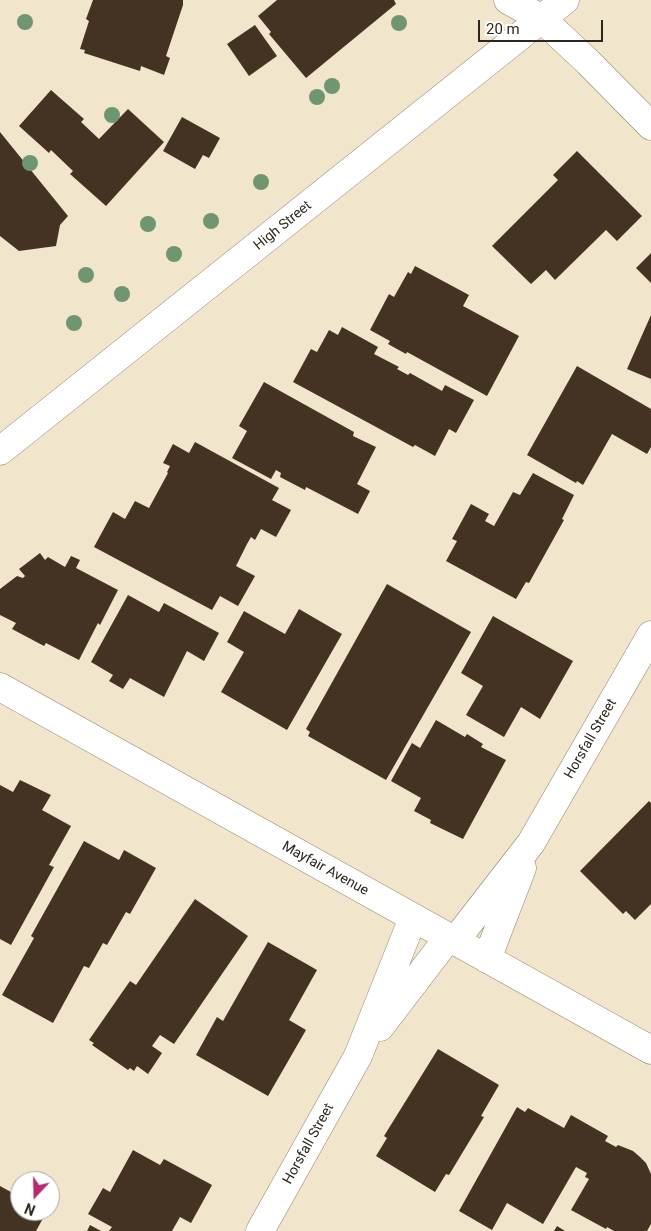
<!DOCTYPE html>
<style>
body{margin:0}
#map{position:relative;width:651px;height:1231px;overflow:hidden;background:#f1e5cc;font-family:Roboto,sans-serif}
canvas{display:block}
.north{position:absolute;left:10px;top:1171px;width:50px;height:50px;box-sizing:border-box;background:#fff;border:1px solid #aba9a5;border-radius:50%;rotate:201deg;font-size:14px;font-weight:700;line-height:20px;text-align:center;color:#2c271e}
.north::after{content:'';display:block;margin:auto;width:18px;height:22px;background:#b42c6d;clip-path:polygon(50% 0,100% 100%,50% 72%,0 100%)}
.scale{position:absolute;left:478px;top:20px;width:125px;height:22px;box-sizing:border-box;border:2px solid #2c271e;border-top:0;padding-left:6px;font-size:15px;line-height:18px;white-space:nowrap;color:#2c271e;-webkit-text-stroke:4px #fff;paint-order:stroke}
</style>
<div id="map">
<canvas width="651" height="1231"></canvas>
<div class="north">N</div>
<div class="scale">20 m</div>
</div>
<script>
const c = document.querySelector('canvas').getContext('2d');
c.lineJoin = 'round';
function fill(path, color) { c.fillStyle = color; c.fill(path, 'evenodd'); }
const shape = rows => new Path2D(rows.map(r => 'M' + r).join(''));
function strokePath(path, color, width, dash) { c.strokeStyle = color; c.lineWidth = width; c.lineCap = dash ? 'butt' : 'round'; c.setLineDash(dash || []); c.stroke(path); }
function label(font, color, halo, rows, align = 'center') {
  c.font = font + ' Roboto,sans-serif'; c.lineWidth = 5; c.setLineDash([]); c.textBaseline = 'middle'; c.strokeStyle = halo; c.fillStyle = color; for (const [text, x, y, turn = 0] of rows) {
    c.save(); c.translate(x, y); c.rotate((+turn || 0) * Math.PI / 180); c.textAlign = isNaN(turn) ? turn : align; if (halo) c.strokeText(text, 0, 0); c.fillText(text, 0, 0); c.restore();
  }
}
fill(shape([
 [93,0,183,0,183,5,166,56,170,58,164,75,141,66,140,71,84,53,85,50,80,49,89,21,86,19],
 [277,0,394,0,396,4,306,78,269,34,271,32,258,16],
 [255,25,277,56,249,76,227,44],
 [51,90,84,119,81,122,99,139,128,109,164,142,106,206,70,174,73,171,51,150,49,153,19,126],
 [182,117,220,138,209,158,203,155,195,169,163,151],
 [0,132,68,216,60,225,56,246,19,251,0,236],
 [577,151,642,216,617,241,606,230,555,280,546,270,531,284,492,246,558,180,553,175],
 [651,253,651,283,636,268],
 [415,266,469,295,463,306,519,336,487,396,407,352,406,354,388,344,390,341,370,330,389,294,394,297,408,272,411,274],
 [651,315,651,379,627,369],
 [342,327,378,347,374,354,399,367,397,369,408,375,410,373,442,391,445,385,474,400,456,433,449,429,435,456,415,445,413,447,293,382,311,349,317,352,329,330,338,335],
 [577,366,651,409,651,447,647,454,612,434,583,485,577,481,576,483,527,455],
 [264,382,354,432,353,436,376,447,357,484,370,491,358,514,306,487,305,490,280,477,281,473,276,470,271,479,232,458,247,431,239,426],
 [195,442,279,488,272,500,291,510,276,537,261,529,255,540,251,537,247,544,236,566,255,576,238,606,220,596,212,610,94,547,113,512,125,519,135,501,149,508,168,473,167,472,170,466,163,463,173,444,189,453],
 [533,473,574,495,562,519,564,520,529,583,526,582,516,599,446,561,457,541,452,539,471,504,489,514,485,521,494,526,513,492,520,495],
 [40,553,45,560,48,557,65,567,71,556,80,560,76,568,118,590,100,625,98,623,79,660,46,643,44,646,12,629,16,623,0,615,0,589,17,576,23,578,25,576,19,569],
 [387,584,471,632,386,780,308,736,310,732,306,729],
 [128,595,159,612,164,603,219,633,204,661,187,651,164,697,130,678,123,689,109,681,113,675,91,662],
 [299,609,342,634,287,730,221,692,244,652,227,642,244,611,285,634],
 [493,616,573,661,540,719,521,707,504,737,466,715,483,686,461,673],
 [436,720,465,737,467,734,483,744,481,747,506,760,463,839,430,823,431,820,414,811,421,798,391,781,412,743,420,748],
 [20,780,51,795,42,810,71,826,49,865,54,867,11,945,0,939,0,785,13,792],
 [649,801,651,803,651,904,635,920,626,911,623,914,580,871],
 [84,841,119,860,124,850,156,868,130,914,126,912,107,945,103,943,89,968,84,966,53,1023,2,995,34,938,31,936],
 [195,899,248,936,174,1044,160,1035,152,1046,162,1053,148,1074,137,1066,134,1071,130,1068,128,1070,92,1045,94,1043,89,1040,130,981,136,985],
 [268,942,317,970,289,1020,306,1030,268,1096,196,1055,217,1017,223,1021],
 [438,1049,499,1085,481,1116,484,1117,449,1175,446,1174,435,1192,376,1156,387,1138,384,1136],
 [517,1107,525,1112,528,1108,564,1128,571,1115,608,1136,605,1141,616,1147,618,1145,633,1151,640,1157,646,1163,651,1174,651,1224,647,1231,614,1231,607,1227,606,1229,571,1210,589,1179,585,1177,587,1173,576,1167,543,1224,507,1203,492,1230,459,1211],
 [133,1150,160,1165,164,1159,212,1185,191,1223,180,1217,172,1231,109,1231,112,1227,88,1214,103,1188,110,1192],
 [0,1186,20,1197,20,1211,47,1211,36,1231,0,1231],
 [90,1225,101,1231,87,1231],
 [557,1226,565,1231,554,1231]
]), '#443223');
const minor = shape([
 [542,19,588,62,651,126],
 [0,687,651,1050],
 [455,941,531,843,651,635],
 [487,959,522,868],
 [380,1027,448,938],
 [260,1231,358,1056,413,918]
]);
const secondary = shape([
 [508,0,542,19],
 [0,451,565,0]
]);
strokePath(minor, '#8d826b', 29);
strokePath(secondary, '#8d826b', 29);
strokePath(minor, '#fff', 28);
strokePath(secondary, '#fff', 28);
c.fillStyle = '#6f9571';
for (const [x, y] of [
 [25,22],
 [399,23],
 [332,86],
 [317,97],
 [112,115],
 [30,163],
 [261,182],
 [211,221],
 [148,224],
 [174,254],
 [86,275],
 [122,294],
 [74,323]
]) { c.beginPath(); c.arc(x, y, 8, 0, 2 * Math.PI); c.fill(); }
label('14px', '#2c271e', '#fff', [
 ["High Street",283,226,-39],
 ["Horsfall Street",591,739,-60],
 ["Mayfair Avenue",325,869,29],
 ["Horsfall Street",309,1144,-61]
]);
</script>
